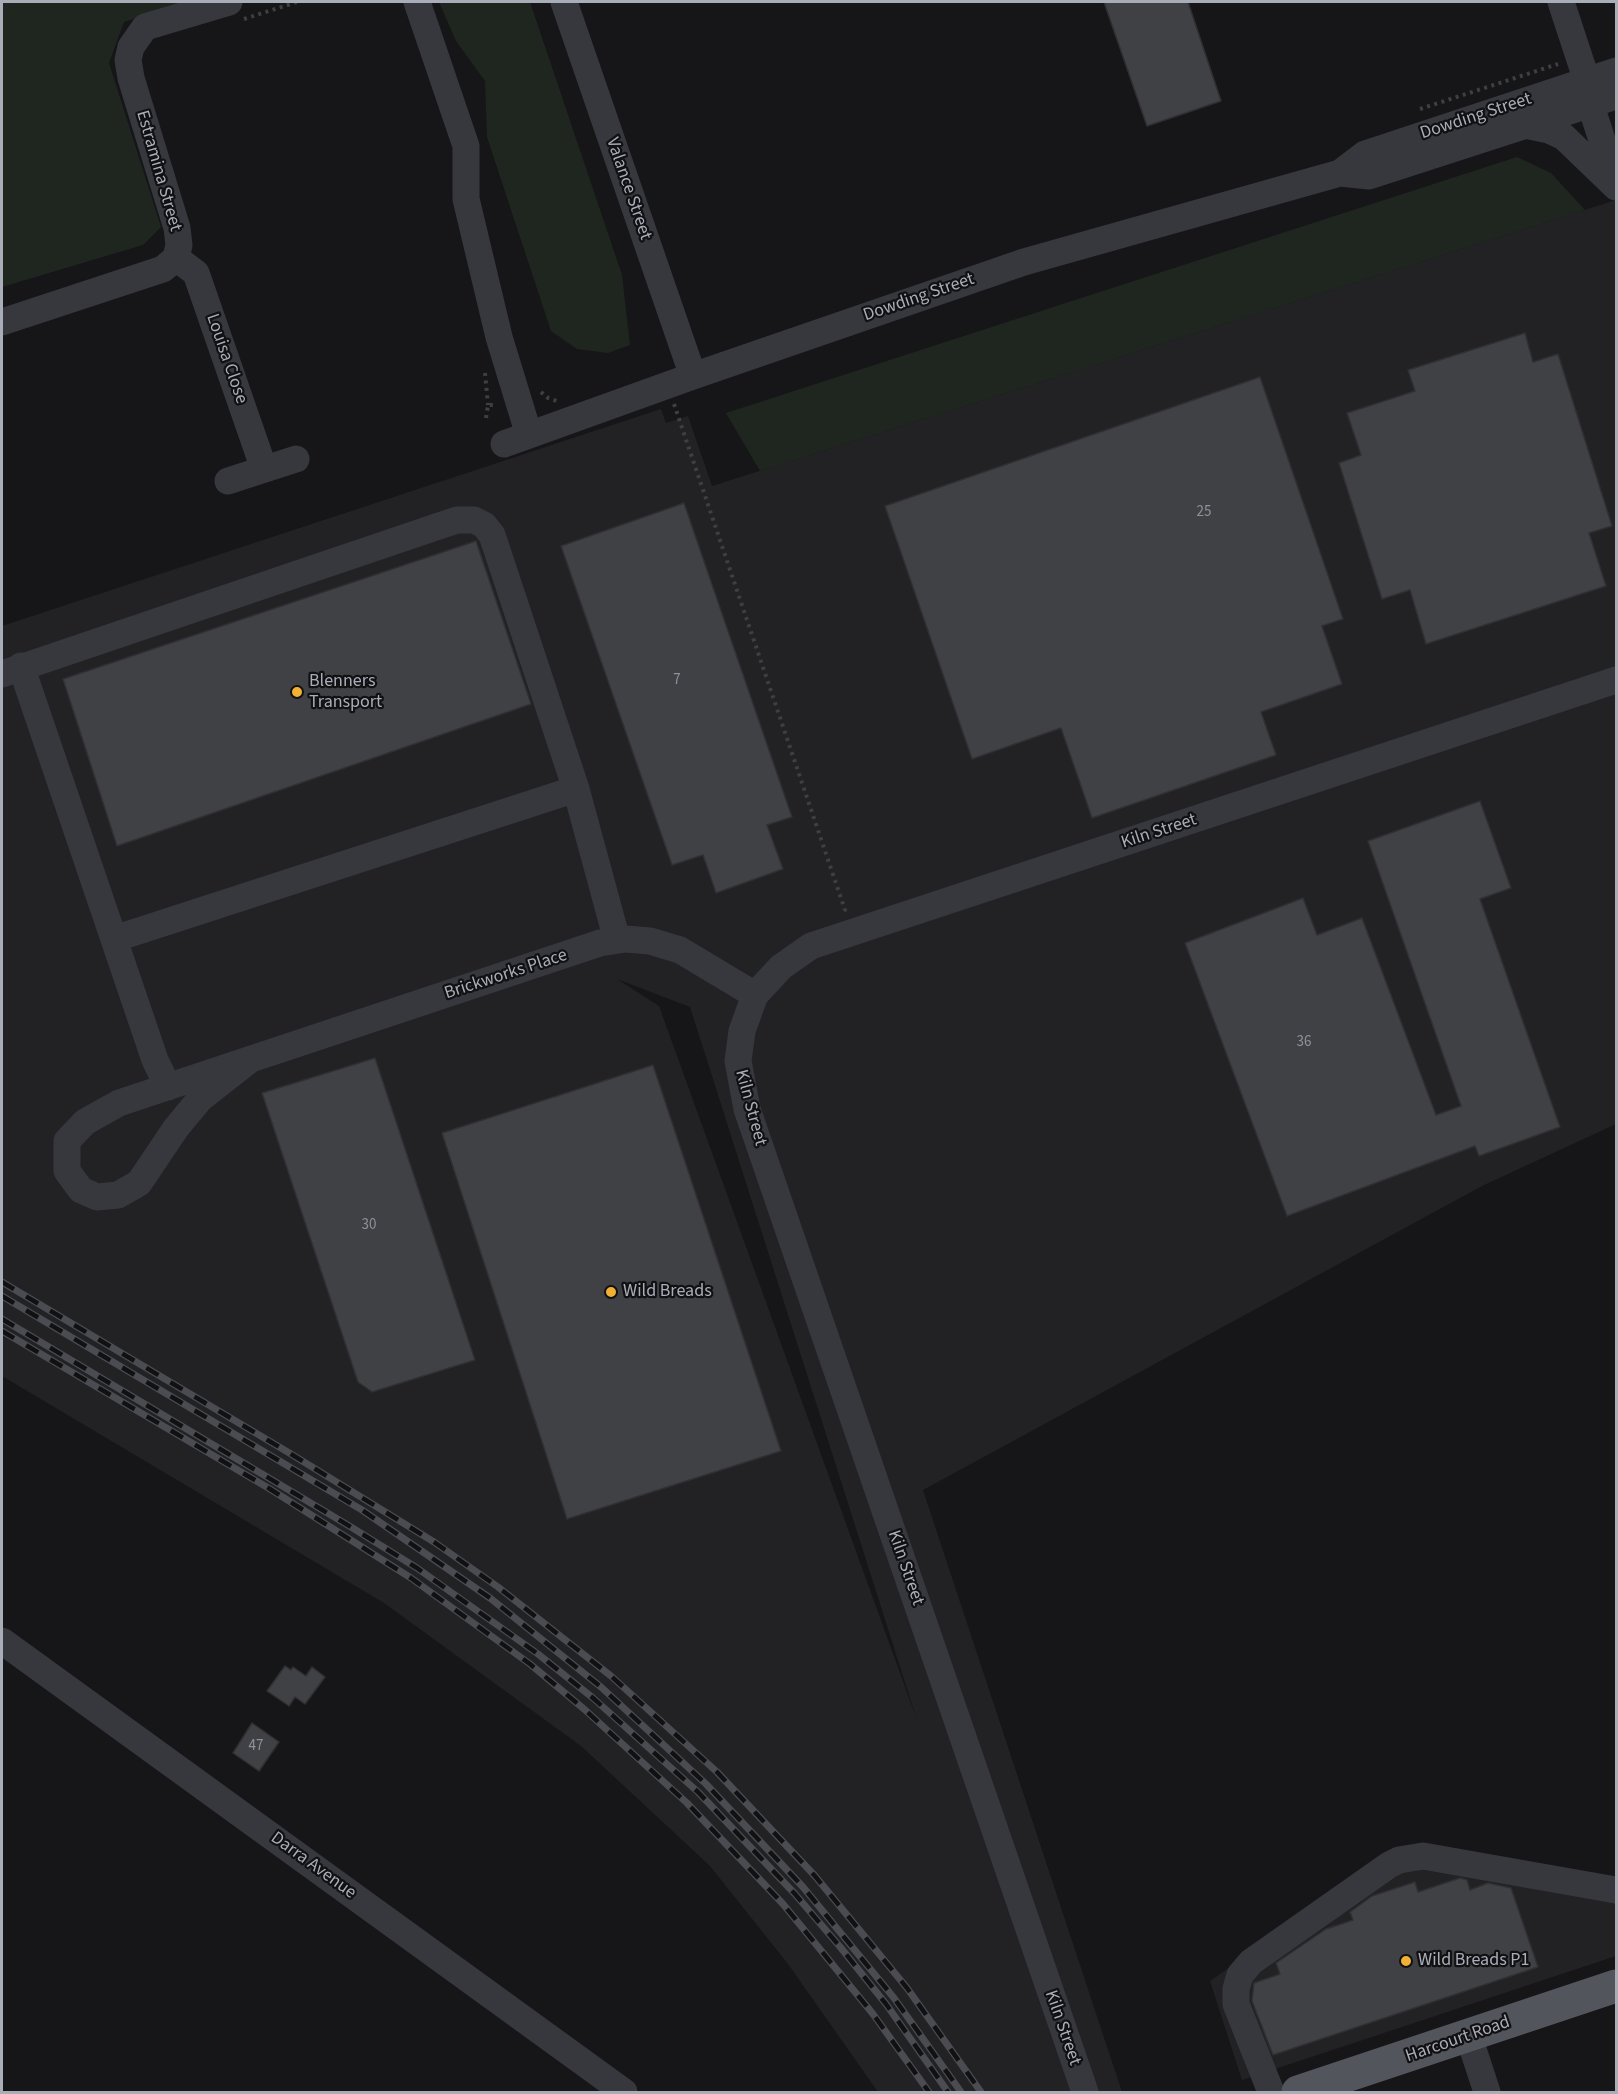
<!DOCTYPE html>
<style>
body{margin:0}
#map{position:relative;width:1618px;height:2094px;overflow:hidden;background:#161618;font-family:"Source Sans 3",sans-serif}
canvas{display:block}
.frame{position:absolute;inset:0;border:3px solid #a8adb8;pointer-events:none}
</style>
<div id="map">
<canvas width="1618" height="2094"></canvas>
<div class="frame"></div>
</div>
<script>
const c = document.querySelector('canvas').getContext('2d');
c.lineJoin = 'round';
function fill(path, color) { c.fillStyle = color; c.fill(path, 'evenodd'); }
const shape = rows => new Path2D(rows.map(r => 'M' + r).join(''));
function strokePath(path, color, width, dash) { c.strokeStyle = color; c.lineWidth = width; c.lineCap = dash ? 'butt' : 'round'; c.setLineDash(dash || []); c.stroke(path); }
function label(font, color, halo, rows, align = 'center') {
  c.font = font + ' "Source Sans 3",sans-serif'; c.lineWidth = 4.5; c.setLineDash([]); c.textBaseline = 'middle'; c.strokeStyle = halo; c.fillStyle = color; for (const [text, x, y, turn = 0] of rows) {
    c.save(); c.translate(x, y); c.rotate((+turn || 0) * Math.PI / 180); c.textAlign = isNaN(turn) ? turn : align; if (halo) c.strokeText(text, 0, 0); c.fillText(text, 0, 0); c.restore();
  }
}
fill(shape([
 [1616,200,1616,1124,1482,1186,923,1490,1122,2092,878,2092,788,1964,710,1866,581,1746,384,1603,2,1376,2,626,661,409,666,423,688,416,712,486],
 [617,979,690,1007,917,1720,659,1006],
 [1402,1847,1616,1882,1616,1956,1242,2080,1210,1981]
]), '#222225');
fill(shape([
 [2,2,187,2,124,22,109,63,161,227,143,245,2,287],
 [439,2,530,2,622,275,630,345,608,353,577,349,551,331,487,137,485,81,456,41],
 [1517,157,1551,173,1585,210,760,471,726,413]
]), '#1e261f');
const building = shape([
 [1104,2,1188,2,1221,101,1147,126,1104,2],
 [1525,333,1533,362,1558,354,1612,526,1589,533,1606,586,1426,644,1410,590,1382,599,1339,463,1361,455,1347,413,1415,391,1408,370,1525,333],
 [1260,377,1343,619,1322,626,1342,684,1261,712,1276,755,1092,818,1061,728,972,759,885,506,1260,377],
 [684,503,792,817,767,825,783,869,716,893,703,855,672,865,561,546,684,503],
 [476,541,531,704,117,846,63,679,476,541],
 [1480,801,1511,888,1480,899,1560,1127,1479,1156,1475,1146,1287,1216,1185,943,1303,898,1317,935,1362,918,1436,1115,1461,1106,1368,841,1480,801],
 [375,1058,475,1360,372,1392,358,1382,262,1093,375,1058],
 [653,1065,781,1451,567,1519,442,1133,653,1065],
 [285,1666,291,1670,293,1667,306,1676,312,1667,325,1677,305,1704,295,1697,289,1706,267,1691,285,1666],
 [252,1723,279,1742,259,1771,233,1753,252,1723],
 [1460,1878,1467,1880,1470,1890,1488,1883,1511,1888,1538,1967,1273,2055,1252,2001,1254,1983,1280,1974,1276,1963,1326,1929,1353,1920,1350,1912,1372,1896,1415,1882,1418,1892,1460,1878]
]);
fill(building, '#404145');
strokePath(building, '#303034', 1.5);
strokePath(shape([
 [244,19,297,2],
 [1420,109,1558,64],
 [485,373,488,405],
 [541,392,548,398,557,401],
 [674,404,845,910,844,911],
 [486,418,488,405,497,405]
]), '#3d3f44', 4, [3, 4.5]);
strokePath(shape([
 [417,2,466,146,466,199,499,337,529,435],
 [564,2,693,376],
 [1561,2,1587,81,1591,106,1616,183],
 [1530,126,1549,130,1564,137,1616,187],
 [1340,173,1365,154,1616,71],
 [176,258,196,273,264,469],
 [2,322,163,269,176,258,179,245,177,228,131,78,128,60,131,47,145,27,229,2],
 [504,444,693,376,1024,262,1340,173,1369,176,1616,96],
 [228,481,296,459],
 [21,666,155,1060,168,1087],
 [2,674,439,526,457,520,474,520,484,525,492,535,576,789,617,940],
 [114,939,576,789],
 [251,1059,200,1099,176,1128,139,1183,118,1195,97,1197,81,1190,67,1171,67,1141,85,1122,119,1103,600,943,625,939,650,941,680,950,755,995],
 [2,1641,624,2092],
 [1469,2037,1487,2092],
 [1085,2092,747,1109,738,1061,742,1031,755,995,781,967,811,946,1616,680],
 [1271,2092,1236,2004,1236,1989,1240,1975,1251,1962,1389,1865,1399,1860,1423,1856,1616,1890]
]), '#37383d', 27);
strokePath(shape([
 [1298,2092,1616,1986]
]), '#53555c', 33);
const rail = shape([
 [2,1282,291,1454,434,1542,498,1587,611,1676,717,1772,815,1876,907,1988,981,2092],
 [2,1296,362,1510,490,1598,601,1687,706,1784,803,1887,894,1998,961,2092],
 [2,1319,351,1527,417,1568,538,1654,593,1698,698,1792,795,1894,841,1948,886,2004,948,2092],
 [2,1331,270,1489,411,1578,530,1664,584,1709,687,1803,783,1904,873,2014,929,2092]
]);
strokePath(rail, '#4a4c52', 7);
strokePath(rail, '#111113', 4.5, [14]);
for (const [x, y, r, color] of [
 [297,692,6,"#f2b134"],
 [611,1292,6,"#f2b134"],
 [1406,1961,6,"#f2b134"]
]) { const dot = new Path2D(); dot.arc(x, y, r, 0, 2 * Math.PI); c.fillStyle = color; c.fill(dot); strokePath(dot, '#111113', 2); }
label('15px', '#8e929b', null, [
 ["25",1204,513],
 ["7",677,681],
 ["36",1304,1043],
 ["30",369,1226],
 ["47",256,1747]
]);
label('18px', '#a8adb8', '#111113', [
 ["Dowding Street",1476,117,-18],
 ["Estramina Street",158,171,74],
 ["Valance Street",628,189,71],
 ["Dowding Street",919,298,-19],
 ["Louisa Close",226,359,71],
 ["Kiln Street",1159,832,-18],
 ["Brickworks Place",506,975,-18],
 ["Kiln Street",750,1108,75],
 ["Kiln Street",905,1568,71],
 ["Darra Avenue",313,1866,36],
 ["Kiln Street",1062,2028,71],
 ["Harcourt Road",1458,2040,-19]
]);
label('18px', '#a8adb8', '#111113', [
 ["Blenners",309,682],
 ["Transport",309,703],
 ["Wild Breads",623,1292],
 ["Wild Breads P1",1418,1961]
], 'left');
</script>
